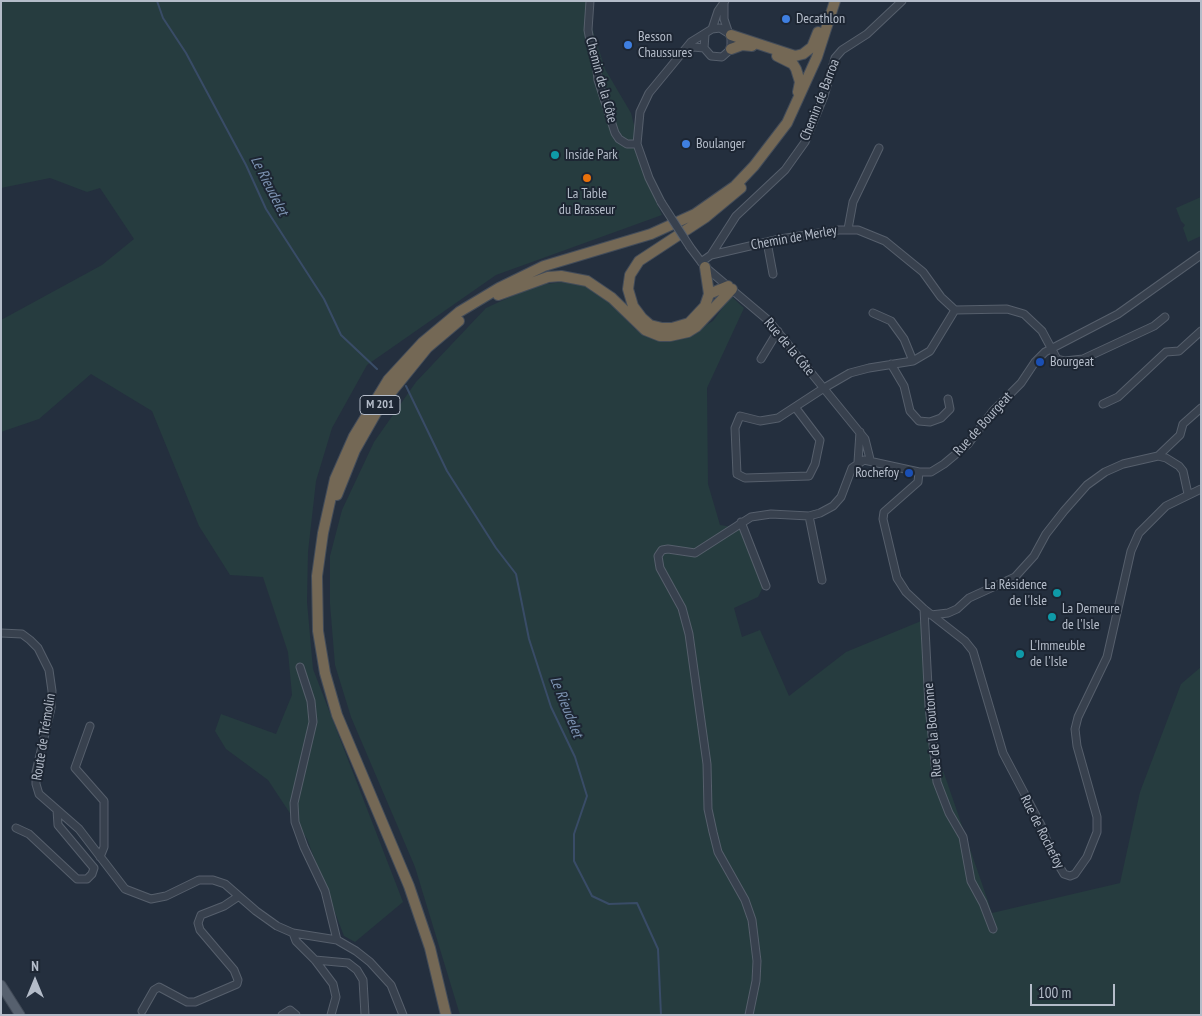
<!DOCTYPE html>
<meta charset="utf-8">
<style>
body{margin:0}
#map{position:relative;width:1202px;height:1016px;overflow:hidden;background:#242f3e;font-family:"PT Sans Narrow",sans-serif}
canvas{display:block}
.frame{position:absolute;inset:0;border:2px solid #b4bcc9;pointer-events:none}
.north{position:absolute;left:10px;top:956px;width:50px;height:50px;-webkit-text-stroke:4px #1d2633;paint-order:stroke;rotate:0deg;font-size:14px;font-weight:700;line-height:20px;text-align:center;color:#b4bcc9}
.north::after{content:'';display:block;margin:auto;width:18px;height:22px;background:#b4bcc9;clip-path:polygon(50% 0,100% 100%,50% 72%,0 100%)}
.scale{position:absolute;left:1030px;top:984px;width:85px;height:22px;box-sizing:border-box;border:2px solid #b4bcc9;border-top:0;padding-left:6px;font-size:15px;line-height:18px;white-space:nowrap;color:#b4bcc9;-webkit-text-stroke:4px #1d2633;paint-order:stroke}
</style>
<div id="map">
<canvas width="1202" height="1016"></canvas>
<div class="frame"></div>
<div class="north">N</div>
<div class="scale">100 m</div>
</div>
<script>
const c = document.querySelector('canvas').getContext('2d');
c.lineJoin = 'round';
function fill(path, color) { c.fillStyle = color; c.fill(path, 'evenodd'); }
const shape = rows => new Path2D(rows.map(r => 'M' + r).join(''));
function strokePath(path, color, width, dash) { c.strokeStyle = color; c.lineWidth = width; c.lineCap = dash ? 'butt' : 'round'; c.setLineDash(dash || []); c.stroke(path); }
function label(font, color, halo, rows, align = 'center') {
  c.font = font + ' "PT Sans Narrow",sans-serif'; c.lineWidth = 4; c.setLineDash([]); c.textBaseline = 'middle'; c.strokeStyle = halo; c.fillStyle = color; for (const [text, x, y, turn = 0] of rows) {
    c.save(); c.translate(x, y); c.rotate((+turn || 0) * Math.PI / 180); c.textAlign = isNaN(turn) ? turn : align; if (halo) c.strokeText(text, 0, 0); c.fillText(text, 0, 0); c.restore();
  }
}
fill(shape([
 [1,1,593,1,591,24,605,69,631,113,650,188,662,215,496,275,367,365,332,428,316,481,308,552,307,602,313,669,403,902,355,942,344,936,307,839,268,780,226,749,215,731,221,714,276,734,292,695,288,652,263,577,230,575,199,526,152,411,91,374,39,419,1,432,1,320,102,265,134,239,100,188,87,192,50,178,1,188],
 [1201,197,1201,236,1188,242,1183,228,1185,225,1181,221,1176,208],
 [574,281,599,292,635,329,660,340,685,337,713,321,731,296,744,308,707,388,708,484,720,525,739,528,763,587,758,597,734,608,742,637,760,630,789,696,846,652,926,619,935,747,992,913,1120,883,1140,792,1181,684,1201,667,1201,1015,460,1015,415,867,351,717,335,665,330,604,330,556,342,510,374,442,416,382,486,308,536,285]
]), '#263c3f');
strokePath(shape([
 [157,1,163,18,186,53,246,165,266,209,324,299,341,335,377,369],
 [406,386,447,471,496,548,516,574,529,639,551,707,575,757,587,796,574,834,574,861,592,896,609,904,637,903,658,949,661,1015]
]), '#394c67', 2);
const minor = shape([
 [590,1,588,30,590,41,596,60,598,80,615,133,619,139,627,144,637,144],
 [724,3,724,19,728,31],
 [712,29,718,11,725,1],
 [685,51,693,47,704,48],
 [661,202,649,178,637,144,640,112,649,93,691,42,712,29,720,28,731,35,731,49,722,57,711,56,704,48,705,35],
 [848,229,853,202,879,148],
 [767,242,773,274],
 [690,247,705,267,769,321,865,439,870,459],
 [711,255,736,216,785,170,805,142,824,96,835,58,842,50,867,34,902,1],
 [701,262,711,255,780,239,839,230,858,230,885,241,923,272,941,297,955,310,1007,309,1024,314,1042,331,1057,359,1065,361,1083,359,1154,326,1165,317],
 [873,313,891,321,904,339,913,361],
 [761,359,778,331],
 [891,364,904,386,910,411,919,421,930,422,941,418,950,409,948,399],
 [1103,404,1118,397,1166,352,1179,351,1201,331],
 [795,407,820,440,815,464,809,476,745,478,737,474,735,428,740,416,760,421,778,418,824,388,850,373,869,368,913,361,930,351,955,310],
 [1158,456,1180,435,1183,424,1201,408],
 [858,462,860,432],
 [919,472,918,482,884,512,883,519,897,578,906,592,924,609,965,641,973,651,1003,753,1041,825,1052,854,1064,874,1070,876,1075,874,1087,857,1097,832,1097,817,1077,746,1075,729,1078,717,1107,657,1131,551,1139,533,1166,506,1201,489],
 [809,516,822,580],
 [741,522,766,586],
 [924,609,929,706,937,782,949,813,963,837,971,881,983,903,993,929],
 [931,615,948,613,957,609,969,598,1015,577,1034,556,1046,534,1064,511,1087,485,1105,472,1123,464,1158,456,1166,458,1179,466,1183,471,1188,494],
 [1,633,22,634,30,640,38,648,49,670,52,691,51,708,36,772,36,784,39,794,79,829,125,889,151,899,166,896,199,880,213,880,225,884,256,911,277,926,293,933,337,940,356,951,370,962,391,985,403,1015],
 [300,667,311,701,313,722,294,803,295,822,304,847,325,891,337,940],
 [90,726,75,768,104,801,104,847,100,857],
 [16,828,29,834,77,879,87,879,92,874,94,868,58,825,57,810],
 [293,933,296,941,315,960,333,984,336,997,331,1015],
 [315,960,348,963,357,970,363,980,365,1015],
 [142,1011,154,990,159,987,187,1002,195,1002,237,984,238,980,234,970,200,930,198,923,201,915,224,906,239,896],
 [282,1015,290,1010,296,1015],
 [749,1015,756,981,757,961,752,920,745,900,718,852,713,832,708,809,707,764,689,634,682,608,660,568,658,556,662,550,668,549,695,553,751,517,771,514,809,516,820,513,833,506,841,497,852,468,864,460,919,472,931,472,944,464,968,444,993,411,1021,383,1035,362,1045,352,1118,314,1201,255]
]);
const major = shape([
 [1,985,20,1015]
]);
const highway = shape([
 [731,35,795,56,803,54,812,47,818,32],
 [731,49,742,45,752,46],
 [777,56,793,64,796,69,800,82,798,92],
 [705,267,709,294,705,306,689,323,672,328,662,328,650,325,642,318,633,306,628,289,630,275,639,261,706,217,741,188],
 [709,294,728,286],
 [498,295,548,277,561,276,587,281,612,298,645,330,660,336,670,336,688,332,696,327,732,289],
 [337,495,355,450,380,406,427,348,459,321],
 [446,1015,430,948,409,886,337,715,325,673,318,631,317,576,323,533,335,479,354,436,388,380,423,342,459,312,499,288,544,266,651,234,695,214,735,186,754,166,787,123,817,57,835,1]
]);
strokePath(minor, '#565f6c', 9);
strokePath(major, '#414a57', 11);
strokePath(highway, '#434c59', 12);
strokePath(minor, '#38414e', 7);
strokePath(major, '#56606e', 9);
strokePath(highway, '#746855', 10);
const minorBridge = shape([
 [661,202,690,247]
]);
strokePath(minorBridge, '#565f6c', 9, []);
strokePath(minorBridge, '#38414e', 7);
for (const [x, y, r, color] of [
 [786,19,5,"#3f7fe0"],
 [628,45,5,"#3f7fe0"],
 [686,144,5,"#3f7fe0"],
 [555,155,5,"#0f9aa8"],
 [587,178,5,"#e8710a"],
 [1040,362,5,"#1a4fb4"],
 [909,473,5,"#1a4fb4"],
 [1057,593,5,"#0f9aa8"],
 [1052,617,5,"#0f9aa8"],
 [1020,654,5,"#0f9aa8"]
]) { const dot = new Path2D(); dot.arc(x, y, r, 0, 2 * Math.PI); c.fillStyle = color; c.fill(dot); strokePath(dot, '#1d2633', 2); }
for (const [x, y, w] of [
 [380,405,40]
]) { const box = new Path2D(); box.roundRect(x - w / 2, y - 9.5, w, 19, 4); c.fillStyle = '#1d2633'; c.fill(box); strokePath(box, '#b4bcc9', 1); }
label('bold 12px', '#b4bcc9', null, [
 ["M 201",380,405]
]);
label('14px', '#b4bcc9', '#1d2633', [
 ["Decathlon",796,19],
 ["Besson",638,37],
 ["Chaussures",638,53],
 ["Boulanger",696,144],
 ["Inside Park",565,155],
 ["La Table",587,194,"center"],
 ["du Brasseur",587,210,"center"],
 ["Bourgeat",1050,362],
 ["Rochefoy",899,473,"right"],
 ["La Résidence",1047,585,"right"],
 ["de l'Isle",1047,601,"right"],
 ["La Demeure",1062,609],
 ["de l'Isle",1062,625],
 ["L'Immeuble",1030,646],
 ["de l'Isle",1030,662]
], 'left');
label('14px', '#b4bcc9', '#1d2633', [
 ["Chemin de la Côte",601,80,75],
 ["Chemin de Barroa",820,100,-69],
 ["Chemin de Merley",794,238,-10],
 ["Rue de la Côte",789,347,50],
 ["Rue de Bourgeat",983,424,-48],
 ["Rue de la Boutonne",933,730,-95],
 ["Route de Trémolin",44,737,-81],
 ["Rue de Rochefoy",1042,832,63]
]);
label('italic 15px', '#7c92b1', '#1d2633', [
 ["Le Rieudelet",269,186,63],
 ["Le Rieudelet",566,707,68]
]);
</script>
